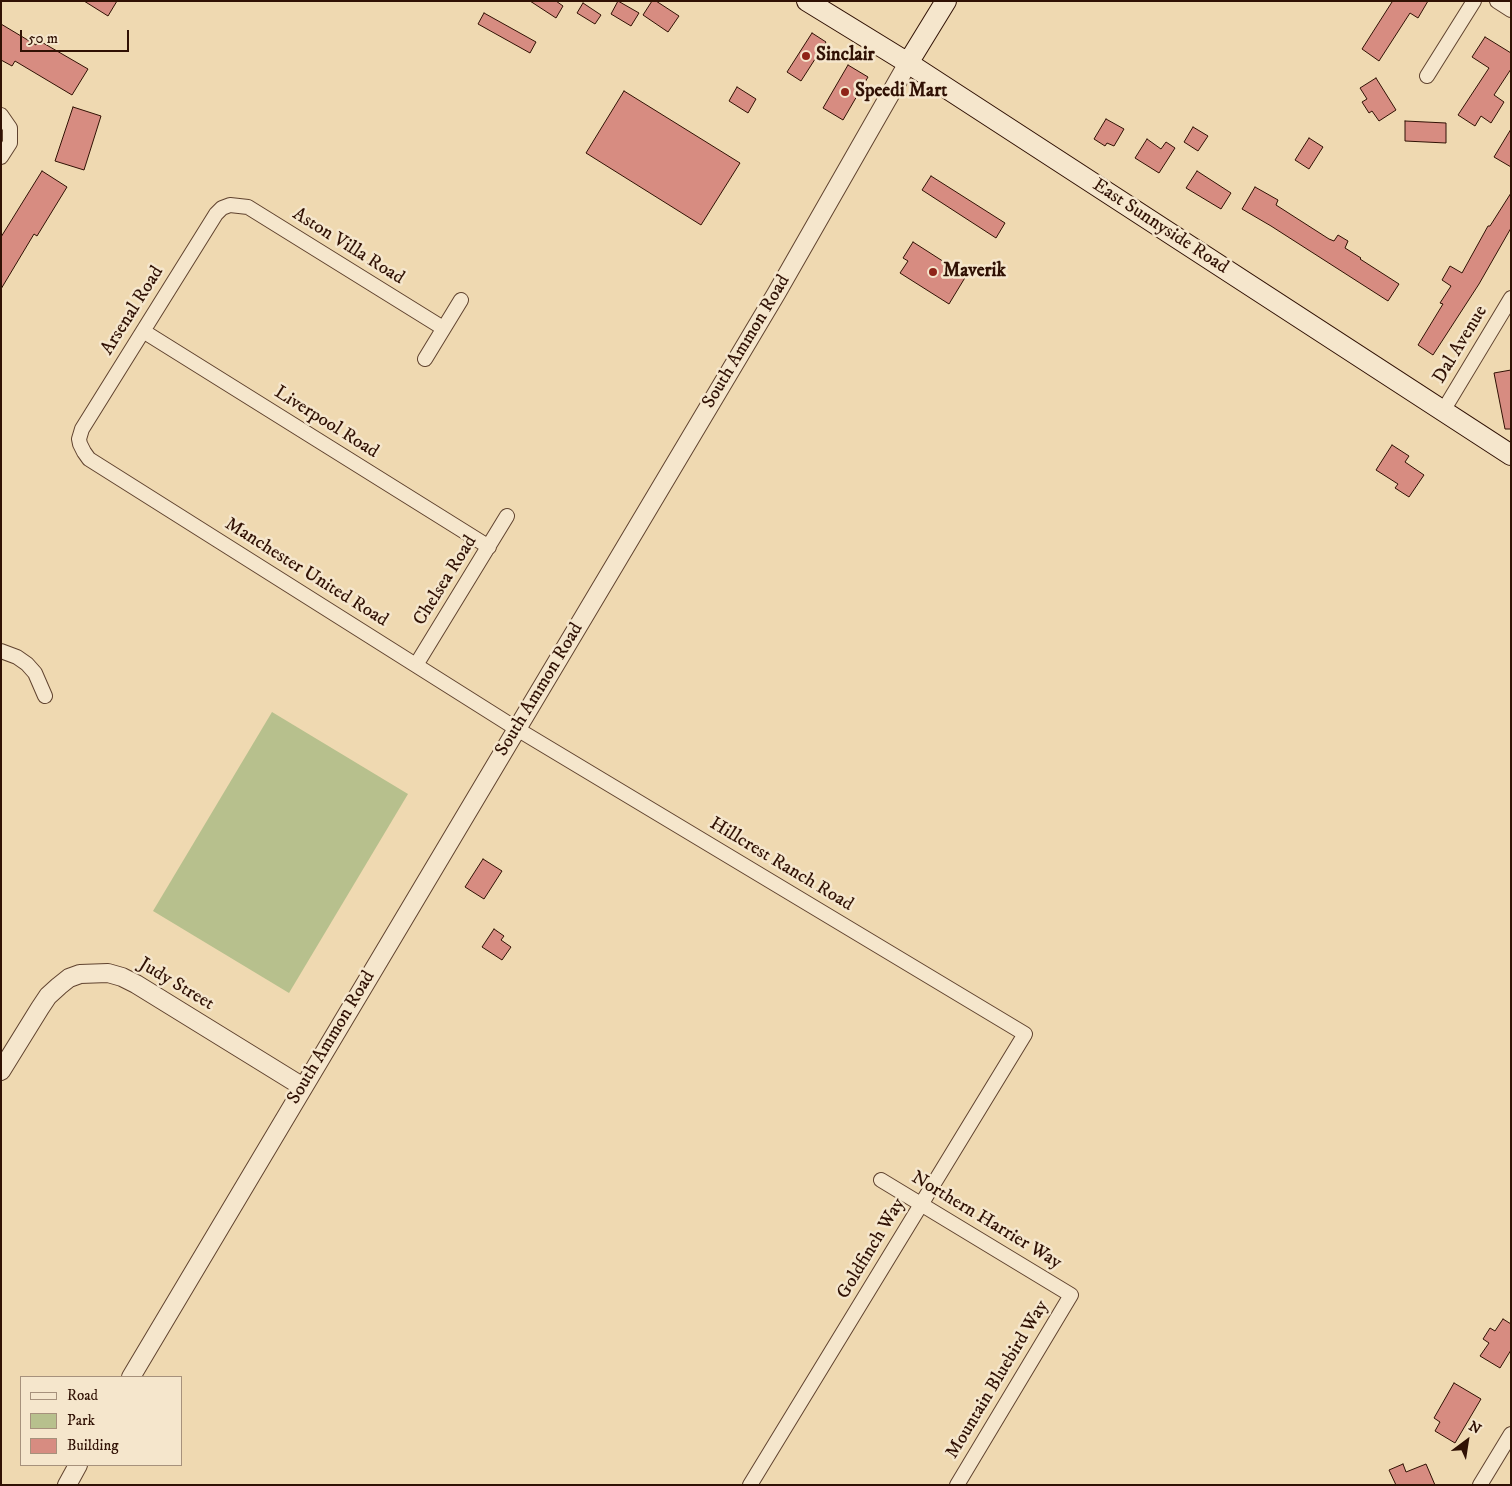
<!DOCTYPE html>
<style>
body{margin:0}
#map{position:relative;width:1512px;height:1486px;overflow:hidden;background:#efd9b1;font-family:"IM FELL DW Pica",serif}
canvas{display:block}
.frame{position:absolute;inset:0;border:2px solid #301104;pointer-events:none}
.legend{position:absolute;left:20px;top:1376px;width:162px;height:90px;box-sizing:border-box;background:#f5e6cc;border:1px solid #a6917c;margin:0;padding:6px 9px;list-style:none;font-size:15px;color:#301104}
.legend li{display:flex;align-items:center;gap:10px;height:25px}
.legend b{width:25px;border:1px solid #a6917c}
.north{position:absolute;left:1442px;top:1416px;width:50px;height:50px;-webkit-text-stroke:4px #f5e6cc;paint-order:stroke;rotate:31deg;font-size:14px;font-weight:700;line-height:20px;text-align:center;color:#301104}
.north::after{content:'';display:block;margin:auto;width:18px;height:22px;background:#301104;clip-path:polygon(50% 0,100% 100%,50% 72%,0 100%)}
.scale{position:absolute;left:20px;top:30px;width:109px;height:22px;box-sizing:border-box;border:2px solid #301104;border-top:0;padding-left:6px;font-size:15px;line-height:18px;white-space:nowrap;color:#301104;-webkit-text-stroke:4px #f5e6cc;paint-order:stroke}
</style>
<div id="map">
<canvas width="1512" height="1486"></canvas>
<div class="frame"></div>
<ul class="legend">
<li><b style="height:6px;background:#f5e6cc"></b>Road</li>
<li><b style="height:14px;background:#b7c08d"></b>Park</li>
<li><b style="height:14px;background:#d78c81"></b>Building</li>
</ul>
<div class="north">N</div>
<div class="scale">50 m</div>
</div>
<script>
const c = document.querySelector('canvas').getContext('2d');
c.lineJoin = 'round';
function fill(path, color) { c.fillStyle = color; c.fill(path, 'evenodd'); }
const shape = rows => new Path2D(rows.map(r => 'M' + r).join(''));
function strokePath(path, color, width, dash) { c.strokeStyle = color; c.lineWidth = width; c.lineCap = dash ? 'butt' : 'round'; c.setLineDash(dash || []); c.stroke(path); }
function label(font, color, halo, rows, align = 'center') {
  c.font = font + ' "IM FELL DW Pica",serif'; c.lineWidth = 5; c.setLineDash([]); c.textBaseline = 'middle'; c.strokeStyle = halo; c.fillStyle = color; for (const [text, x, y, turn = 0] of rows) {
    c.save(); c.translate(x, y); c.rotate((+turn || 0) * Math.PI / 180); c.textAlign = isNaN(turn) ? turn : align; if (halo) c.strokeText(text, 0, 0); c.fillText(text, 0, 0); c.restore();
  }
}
fill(shape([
 [272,712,408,794,289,993,153,911]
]), '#b7c08d');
const building = shape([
 [84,1,117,1,108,16,84,1],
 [530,1,556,1,563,6,556,18,530,1],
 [618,1,639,13,631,26,611,14,618,1],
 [652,1,656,1,679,16,668,32,643,15,652,1],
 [1391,1,1428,1,1418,18,1410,13,1379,61,1362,49,1392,2,1391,1],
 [583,3,601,15,595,24,577,13,583,3],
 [484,13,536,42,530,53,478,24,484,13],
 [1,24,36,45,38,40,88,69,72,95,15,61,12,66,1,60,1,24],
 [812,33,826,42,801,81,787,72,812,33],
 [1485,37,1511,53,1511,69,1494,95,1504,102,1491,123,1481,116,1475,126,1458,115,1489,68,1472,57,1485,37],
 [848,65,868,77,843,120,823,108,848,65],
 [1376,78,1396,110,1379,121,1372,111,1369,113,1362,102,1367,99,1360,88,1376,78],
 [737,87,756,99,748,113,729,101,737,87],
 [624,91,740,163,701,225,586,153,624,91],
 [73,107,101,116,84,170,55,161,73,107],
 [1106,119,1124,129,1114,146,1107,143,1105,146,1094,139,1106,119],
 [1405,121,1446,123,1446,143,1405,141,1405,121],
 [1193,127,1208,136,1198,151,1184,142,1193,127],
 [1511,129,1511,167,1494,157,1511,129],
 [1309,138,1323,147,1309,169,1295,160,1309,138],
 [1147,139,1161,149,1166,142,1175,148,1159,173,1135,158,1147,139],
 [42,171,67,187,37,236,34,234,1,289,1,237,42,171],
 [1197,171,1231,193,1221,209,1186,188,1197,171],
 [931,176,1005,223,996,238,922,190,931,176],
 [1255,187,1278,200,1276,205,1329,239,1334,241,1338,235,1348,241,1345,248,1361,258,1360,259,1399,284,1388,301,1271,226,1242,209,1255,187],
 [1511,193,1511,228,1479,284,1433,355,1418,345,1443,304,1440,303,1451,286,1442,280,1450,266,1462,273,1488,226,1490,226,1511,193],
 [913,242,966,276,949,304,900,273,908,261,903,258,913,242],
 [1511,370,1511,429,1505,429,1494,373,1511,370],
 [1392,445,1409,456,1405,462,1424,475,1409,497,1395,488,1398,484,1376,470,1392,445],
 [483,859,502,871,484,899,465,887,483,859],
 [494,929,504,936,501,940,511,947,502,960,482,947,494,929],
 [1503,1319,1511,1324,1511,1350,1500,1368,1480,1356,1489,1343,1483,1339,1490,1328,1495,1331,1503,1319],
 [1454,1383,1481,1399,1455,1443,1435,1431,1440,1422,1434,1418,1454,1383],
 [1403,1464,1406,1472,1426,1464,1435,1485,1396,1485,1389,1470,1403,1464]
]);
fill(building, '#d78c81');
strokePath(building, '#301104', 1);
const minor = shape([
 [1497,1,1511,10],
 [1427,76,1474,1],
 [1,115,10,128,10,143,1,157],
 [443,328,248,207,230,205,222,208,216,214,82,429,79,439,80,444,84,452,89,459,517,729,1025,1034,750,1485],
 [143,331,489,547],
 [425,359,461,300],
 [1443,411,1511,298],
 [1,651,17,657,27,664,35,673,45,696],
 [416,665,507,516],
 [881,1180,1071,1295,957,1485],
 [1480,1485,1511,1434]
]);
const tertiary = shape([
 [1,1071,40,1008,48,996,59,986,69,978,80,974,108,973,122,977,136,984,303,1087],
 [131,1377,776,294,908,63],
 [67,1485,78,1465]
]);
const secondary = shape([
 [807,1,908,63,1511,455],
 [908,63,946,1]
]);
strokePath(minor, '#60432f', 16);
strokePath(tertiary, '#60432f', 20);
strokePath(secondary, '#301104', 22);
strokePath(minor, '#f5e6cc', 14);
strokePath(tertiary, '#f5e6cc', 18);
strokePath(secondary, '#f5e6cc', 20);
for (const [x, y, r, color] of [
 [806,56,5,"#8f2418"],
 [845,92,5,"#8f2418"],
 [933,272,5,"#8f2418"]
]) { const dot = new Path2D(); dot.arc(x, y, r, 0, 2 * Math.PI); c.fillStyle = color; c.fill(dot); strokePath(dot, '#f5e6cc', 2); }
label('bold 19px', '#301104', '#f5e6cc', [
 ["Sinclair",816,56],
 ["Speedi Mart",855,92],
 ["Maverik",943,272]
], 'left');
label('19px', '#301104', '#f5e6cc', [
 ["East Sunnyside Road",1160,227,33],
 ["Aston Villa Road",348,247,32],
 ["Arsenal Road",133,311,-58],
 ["South Ammon Road",747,342,-59],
 ["Dal Avenue",1461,345,-59],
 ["Liverpool Road",326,423,32],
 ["Manchester United Road",306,573,32],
 ["Chelsea Road",446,581,-58],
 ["South Ammon Road",540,690,-59],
 ["Hillcrest Ranch Road",781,865,31],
 ["Judy Street",176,985,31],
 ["South Ammon Road",332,1038,-59],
 ["Northern Harrier Way",986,1221,31],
 ["Goldfinch Way",872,1249,-59],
 ["Mountain Bluebird Way",998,1380,-59]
]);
</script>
